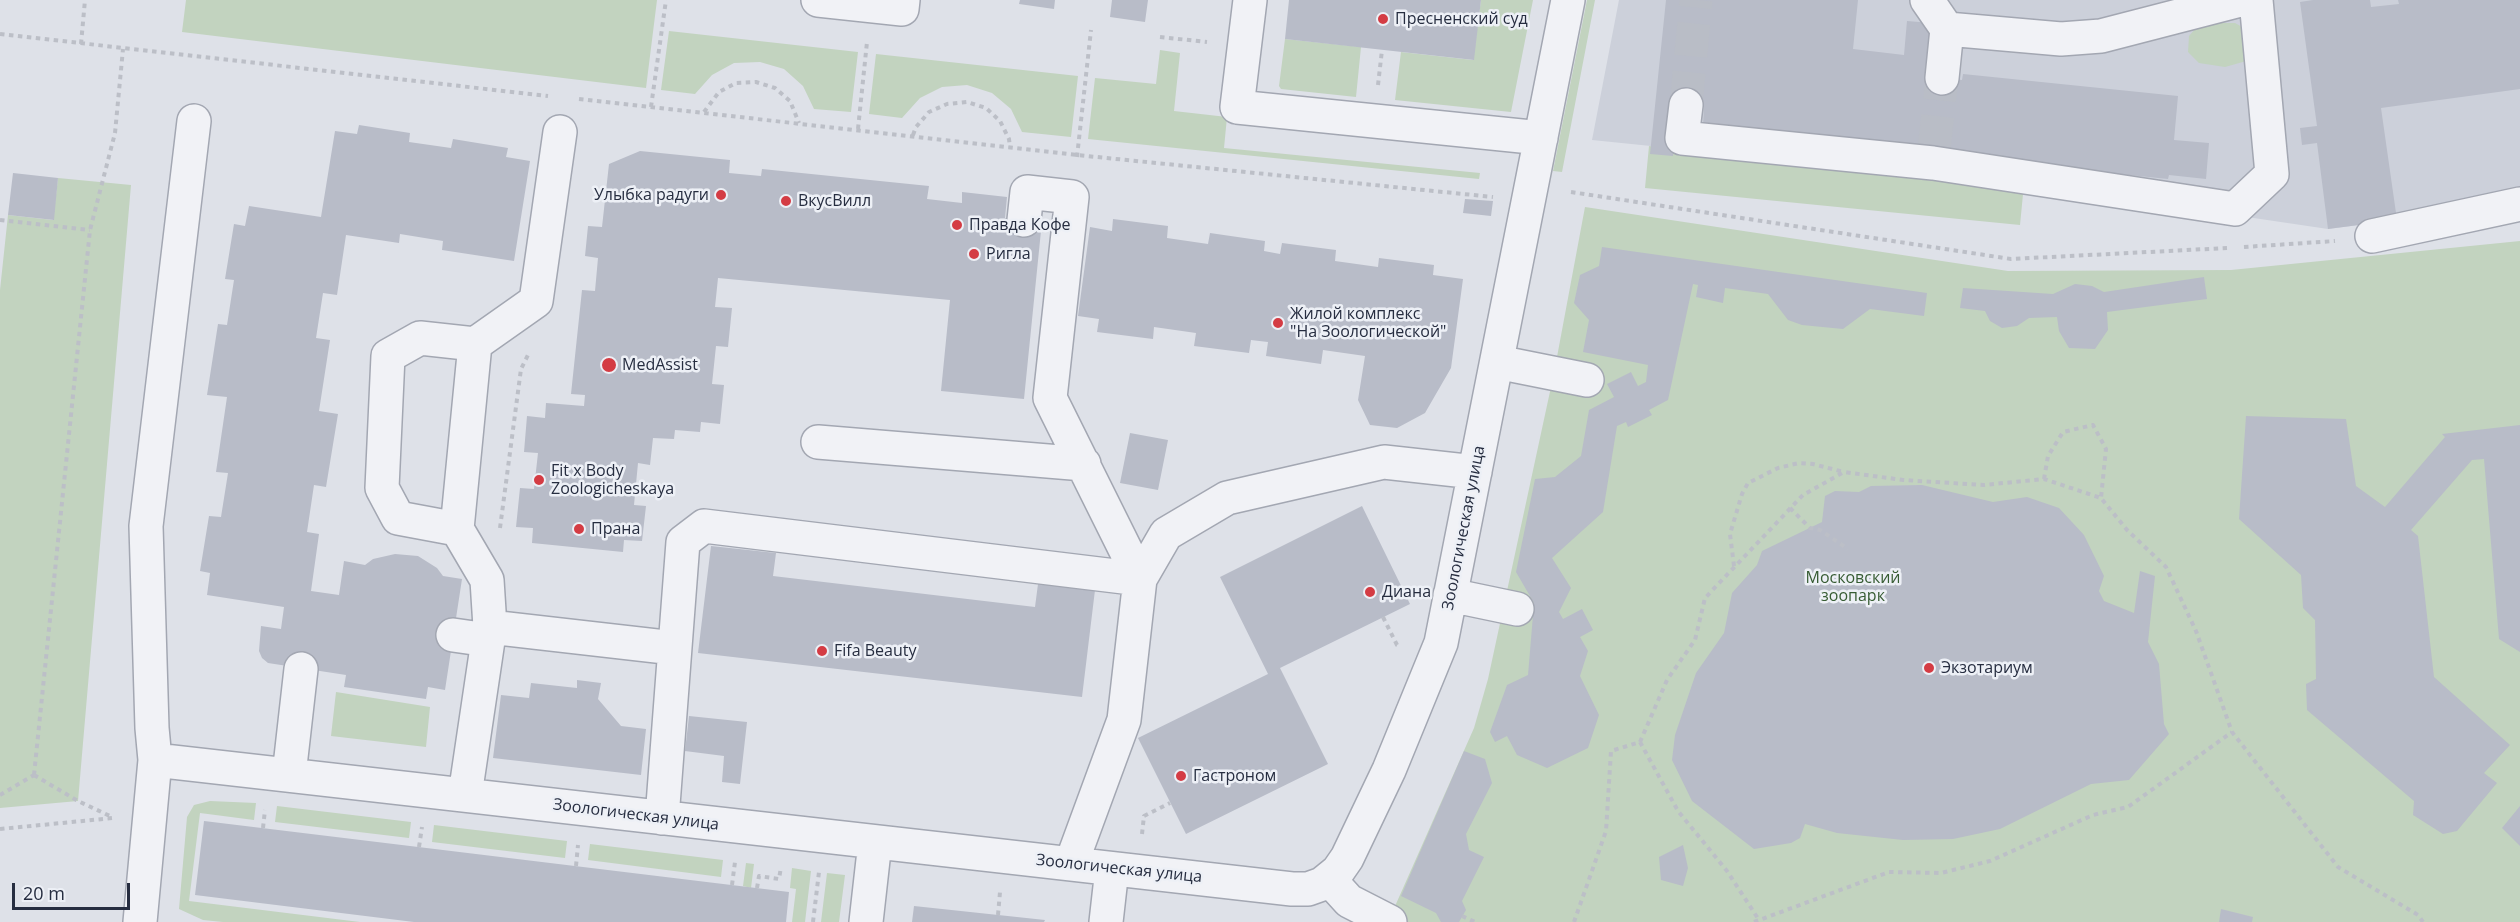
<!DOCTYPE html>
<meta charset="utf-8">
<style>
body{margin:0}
#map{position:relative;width:2520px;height:922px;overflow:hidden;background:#dee1e8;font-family:"Open Sans",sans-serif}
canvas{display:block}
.scale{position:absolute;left:12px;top:883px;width:118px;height:27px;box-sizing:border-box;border:3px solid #262d40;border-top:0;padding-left:8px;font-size:18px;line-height:21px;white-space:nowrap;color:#262d40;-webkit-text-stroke:4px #edf0f6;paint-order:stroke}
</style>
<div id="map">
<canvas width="2520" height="922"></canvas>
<div class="scale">20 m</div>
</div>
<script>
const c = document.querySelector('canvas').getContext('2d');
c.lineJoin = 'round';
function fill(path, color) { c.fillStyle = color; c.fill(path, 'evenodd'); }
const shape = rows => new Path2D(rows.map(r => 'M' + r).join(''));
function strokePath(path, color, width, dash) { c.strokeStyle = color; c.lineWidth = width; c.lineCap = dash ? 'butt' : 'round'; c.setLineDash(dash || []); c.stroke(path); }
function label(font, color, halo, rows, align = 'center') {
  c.font = font + ' "Open Sans",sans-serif'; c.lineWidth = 5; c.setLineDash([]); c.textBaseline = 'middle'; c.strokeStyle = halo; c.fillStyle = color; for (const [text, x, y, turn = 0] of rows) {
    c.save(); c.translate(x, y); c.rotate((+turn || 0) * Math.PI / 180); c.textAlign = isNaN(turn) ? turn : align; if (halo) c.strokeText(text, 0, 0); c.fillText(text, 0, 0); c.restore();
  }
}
fill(shape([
 [1619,0,2520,0,2520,192,2397,220,2328,229,2024,184,1592,140]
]), '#ccd0da');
fill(shape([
 [186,0,657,0,646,88,182,32],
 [1481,0,1533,0,1511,112,1395,100,1401,52,1473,60],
 [1587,0,1595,0,1562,172,1553,171],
 [2200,23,2235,23,2246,29,2250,60,2225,67,2199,63,2188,52,2189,36],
 [669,31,858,52,851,112,814,109,803,86,784,69,760,62,734,63,712,75,695,94,661,90],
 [1285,39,1361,47,1356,97,1281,89,1279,86],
 [1160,50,1180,53,1174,111,1227,117,1224,148,1480,173,1479,179,1088,139,1095,78,1156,84],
 [876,54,1078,76,1071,137,1022,132,1011,109,992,93,967,85,942,87,920,98,902,118,869,114],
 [1649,146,2024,184,2020,225,1645,188],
 [58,178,131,185,78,801,0,808,0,290,8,215,53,220],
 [1585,207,2008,271,2231,270,2520,241,2520,922,1388,922,1474,728,1488,679,1554,373],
 [336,692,430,707,426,747,331,736],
 [210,801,256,803,254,820,200,813,189,901,360,922,223,922,203,920,179,909,187,817,194,805],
 [277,806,411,822,409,838,275,822],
 [434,825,567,841,565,858,432,842],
 [590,844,723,860,721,877,588,860],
 [746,863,754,864,751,888,743,886],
 [792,868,811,871,805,922,792,922,796,889,790,888],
 [827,873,845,875,839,922,821,922]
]), '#c2d3bf');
fill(shape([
 [1020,0,1055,0,1054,9,1019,4],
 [1112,0,1148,0,1145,22,1110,17],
 [1289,0,1481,0,1474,60,1285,39],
 [1666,0,1858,0,1853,49,1904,55,1907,21,1931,23,1925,76,1962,80,1963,74,2178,96,2174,140,2209,143,2206,179,2169,175,2168,179,1954,157,1703,126,1704,107,1678,104,1673,156,1650,154],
 [2313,0,2370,0,2371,7,2399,4,2398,0,2520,0,2520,89,2381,108,2397,220,2328,229,2317,143,2302,145,2300,128,2317,126,2300,2],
 [359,125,410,133,409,142,451,148,453,139,508,148,506,157,530,161,514,261,442,250,443,241,400,234,399,243,346,235,337,295,323,293,316,338,330,340,319,411,338,414,326,487,314,485,307,532,319,534,311,591,339,595,344,561,365,565,373,559,395,554,418,556,437,568,443,576,462,579,445,690,428,687,426,699,344,687,346,675,268,663,262,658,259,651,261,626,281,629,284,607,207,595,210,573,200,571,209,516,221,517,228,473,216,472,227,397,207,395,218,324,227,325,234,280,225,279,234,224,245,226,249,206,321,217,335,131,357,134],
 [640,151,730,160,729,173,761,176,762,169,929,186,927,199,962,203,962,192,1007,197,1005,218,1042,221,1024,399,941,391,950,300,718,278,715,307,732,308,728,347,716,346,712,384,724,385,720,424,701,422,700,432,675,430,674,439,653,438,650,465,638,463,634,505,646,506,642,541,624,540,623,552,532,543,533,528,516,527,520,488,534,489,538,453,524,452,527,416,545,418,546,403,584,406,585,395,571,394,582,290,595,291,598,258,585,256,588,226,602,227,609,164],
 [13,173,58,178,54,220,8,215],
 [1465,199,1493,201,1491,216,1463,213],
 [1113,219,1168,226,1167,238,1208,244,1210,233,1265,241,1264,251,1280,254,1282,243,1336,250,1335,261,1378,267,1379,258,1434,265,1433,275,1463,279,1451,368,1425,413,1397,428,1370,425,1358,400,1365,356,1323,350,1321,364,1266,356,1268,342,1251,340,1249,353,1194,346,1196,333,1154,327,1153,339,1097,332,1099,319,1078,316,1090,227,1112,231],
 [1602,247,1927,293,1924,316,1870,309,1843,329,1802,325,1788,320,1768,294,1725,288,1723,303,1696,297,1698,285,1693,284,1668,400,1649,410,1652,415,1628,427,1626,422,1617,426,1603,512,1552,558,1571,588,1559,612,1563,619,1582,609,1593,630,1580,637,1588,651,1580,676,1599,715,1588,748,1547,768,1517,755,1507,736,1495,742,1490,732,1507,685,1528,675,1534,603,1516,572,1535,479,1555,477,1581,456,1589,410,1614,397,1607,384,1631,372,1638,386,1646,382,1648,365,1583,352,1589,320,1574,303,1580,275,1599,266],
 [2204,277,2207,299,2107,312,2108,330,2095,349,2069,348,2059,331,2057,317,2029,318,2017,326,2002,328,1990,321,1985,311,1960,308,1963,288,2053,294,2075,284,2092,286,2104,292],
 [2246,416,2346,419,2356,486,2385,507,2445,437,2442,434,2520,425,2520,652,2499,639,2484,459,2472,460,2411,530,2418,536,2434,677,2510,745,2484,773,2497,783,2457,831,2443,834,2413,815,2414,801,2307,710,2306,684,2316,679,2315,620,2303,608,2301,575,2239,519],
 [1130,433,1168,440,1158,490,1120,483],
 [1922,485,1993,502,2027,497,2059,508,2084,535,2104,576,2099,591,2104,601,2134,613,2140,571,2155,576,2148,642,2159,664,2164,724,2169,734,2129,780,2091,784,2000,829,1953,839,1903,840,1837,833,1805,824,1800,838,1791,843,1754,849,1692,801,1672,760,1675,735,1696,673,1724,633,1732,593,1757,565,1762,551,1822,522,1825,496,1835,491,1859,492,1871,486],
 [1362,506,1410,604,1280,668,1328,764,1186,834,1138,738,1268,674,1220,577],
 [711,546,776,553,773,576,1035,607,1038,584,1095,590,1082,697,698,653],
 [577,680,601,683,598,699,621,726,646,729,641,775,493,758,501,695,529,698,531,683,577,688],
 [689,716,747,722,740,784,722,782,724,756,685,751],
 [1464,751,1485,759,1492,783,1466,834,1469,850,1484,857,1462,901,1466,910,1459,922,1441,922,1436,913,1401,896],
 [2520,806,2520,846,2502,828],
 [204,821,789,892,786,922,414,922,195,895],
 [1683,845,1688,868,1683,886,1661,880,1659,857],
 [914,906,1045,920,1044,922,912,922],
 [2221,909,2253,917,2252,922,2219,922]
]), '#b8bcc8');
strokePath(shape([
 [1686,105,1696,0],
 [1934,149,1942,78]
]), '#b9bdc6', 33, [33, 16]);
const minor = shape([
 [818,0,902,9,903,0],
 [1250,0,1237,107,1541,138],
 [1927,0,1947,29,2061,39,2101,36,2240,0],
 [1942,78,1947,29],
 [1686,105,1682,138,1933,163,2235,209,2272,174,2256,0],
 [1024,220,1027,192,1072,197,1050,398,1140,579],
 [2372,236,2520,204],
 [1497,362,1587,380],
 [818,442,1084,464],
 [457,529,398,518,382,488,388,356,420,338,475,344],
 [1140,579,1166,534,1227,498,1384,462,1475,472],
 [1450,595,1517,609],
 [490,627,674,648],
 [453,635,488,640],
 [155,760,1292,889,1308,889,1322,884,1338,871,1347,858,1389,770,1441,643,1568,0],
 [289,775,301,669],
 [465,795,490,627,487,580,457,529,475,344,536,301,560,132],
 [662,818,683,542,704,526,1140,579,1124,720,1071,864],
 [1329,879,1349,901,1390,922],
 [140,922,155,760,152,728,146,526,194,121],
 [866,922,875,842],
 [1106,922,1112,869]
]);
strokePath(minor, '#a3a7b2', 36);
strokePath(shape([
 [0,34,548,96],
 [1160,37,1207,42],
 [81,44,85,0],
 [1378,85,1382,50],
 [579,99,1077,155,1493,197],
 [651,107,666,0],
 [704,112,719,92,736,83,756,82,775,88,790,101,799,123],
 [858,129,867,42],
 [913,135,916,127,929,112,947,104,967,102,986,108,1000,121,1009,139,1010,147],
 [1077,157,1091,30],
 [1571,192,2011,259,2227,248],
 [0,220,90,230],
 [2244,247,2335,241],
 [2044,479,2048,456,2063,432,2093,425,2106,449,2101,498],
 [1790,508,1810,528,1820,530,1848,549],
 [500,528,521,369,529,353],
 [1734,566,1730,534,1742,494,1748,483,1778,468,1799,463,1813,464,1844,472],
 [1383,617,1397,645,1401,647],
 [1640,742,1678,811,1727,871,1759,920],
 [34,775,90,230,115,133,123,49],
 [34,775,78,801,112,817],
 [0,795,34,775],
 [263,828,265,810],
 [0,829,113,818],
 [1142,834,1144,816,1170,803],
 [419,847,422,827],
 [576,866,578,845],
 [732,885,735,862],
 [757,888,759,876,779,879,781,867],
 [998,915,1000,892],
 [1462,916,1475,922],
 [813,922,819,872],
 [1574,922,1606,831,1611,751,1640,742,1667,680,1695,640,1705,598,1803,495,1844,472,1903,480,1984,485,2044,479,2101,498,2127,530,2166,567,2196,631,2232,732,2338,867,2418,915,2423,922],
 [1754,922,1889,872,1941,873,1990,861,2093,815,2128,807,2232,732]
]), '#bcbfc7', 4, [4.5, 4.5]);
strokePath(minor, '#f1f2f6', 33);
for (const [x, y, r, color] of [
 [1383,19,6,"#d43c44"],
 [721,195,6,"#d43c44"],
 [786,201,6,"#d43c44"],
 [957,225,6,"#d43c44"],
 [974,254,6,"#d43c44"],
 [1278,323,6,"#d43c44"],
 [609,365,8,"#d43c44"],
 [539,480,6,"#d43c44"],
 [579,529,6,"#d43c44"],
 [1370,592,6,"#d43c44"],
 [822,651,6,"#d43c44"],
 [1929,668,6,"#d43c44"],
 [1181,776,6,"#d43c44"]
]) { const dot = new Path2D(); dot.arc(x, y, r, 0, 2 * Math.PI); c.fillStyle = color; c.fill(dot); strokePath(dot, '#edf0f6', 2); }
label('16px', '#262d40', '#edf0f6', [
 ["Пресненский суд",1395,19],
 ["Улыбка радуги",709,195,"right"],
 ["ВкусВилл",798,201],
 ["Правда Кофе",969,225],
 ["Ригла",986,254],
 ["Жилой комплекс",1290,314],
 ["\"На Зоологической\"",1290,332],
 ["MedAssist",622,365],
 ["Fit x Body",551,471],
 ["Zoologicheskaya",551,489],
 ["Прана",591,529],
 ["Диана",1382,592],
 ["Fifa Beauty",834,651],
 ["Экзотариум",1941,668],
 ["Гастроном",1193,776]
], 'left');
label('16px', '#262d40', '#edf0f6', [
 ["Зоологическая улица",1464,528,-79],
 ["Зоологическая улица",636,815,7],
 ["Зоологическая улица",1119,869,6]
]);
label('16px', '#375c33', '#edf0f6', [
 ["Московский",1853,578],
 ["зоопарк",1853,596]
]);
</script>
